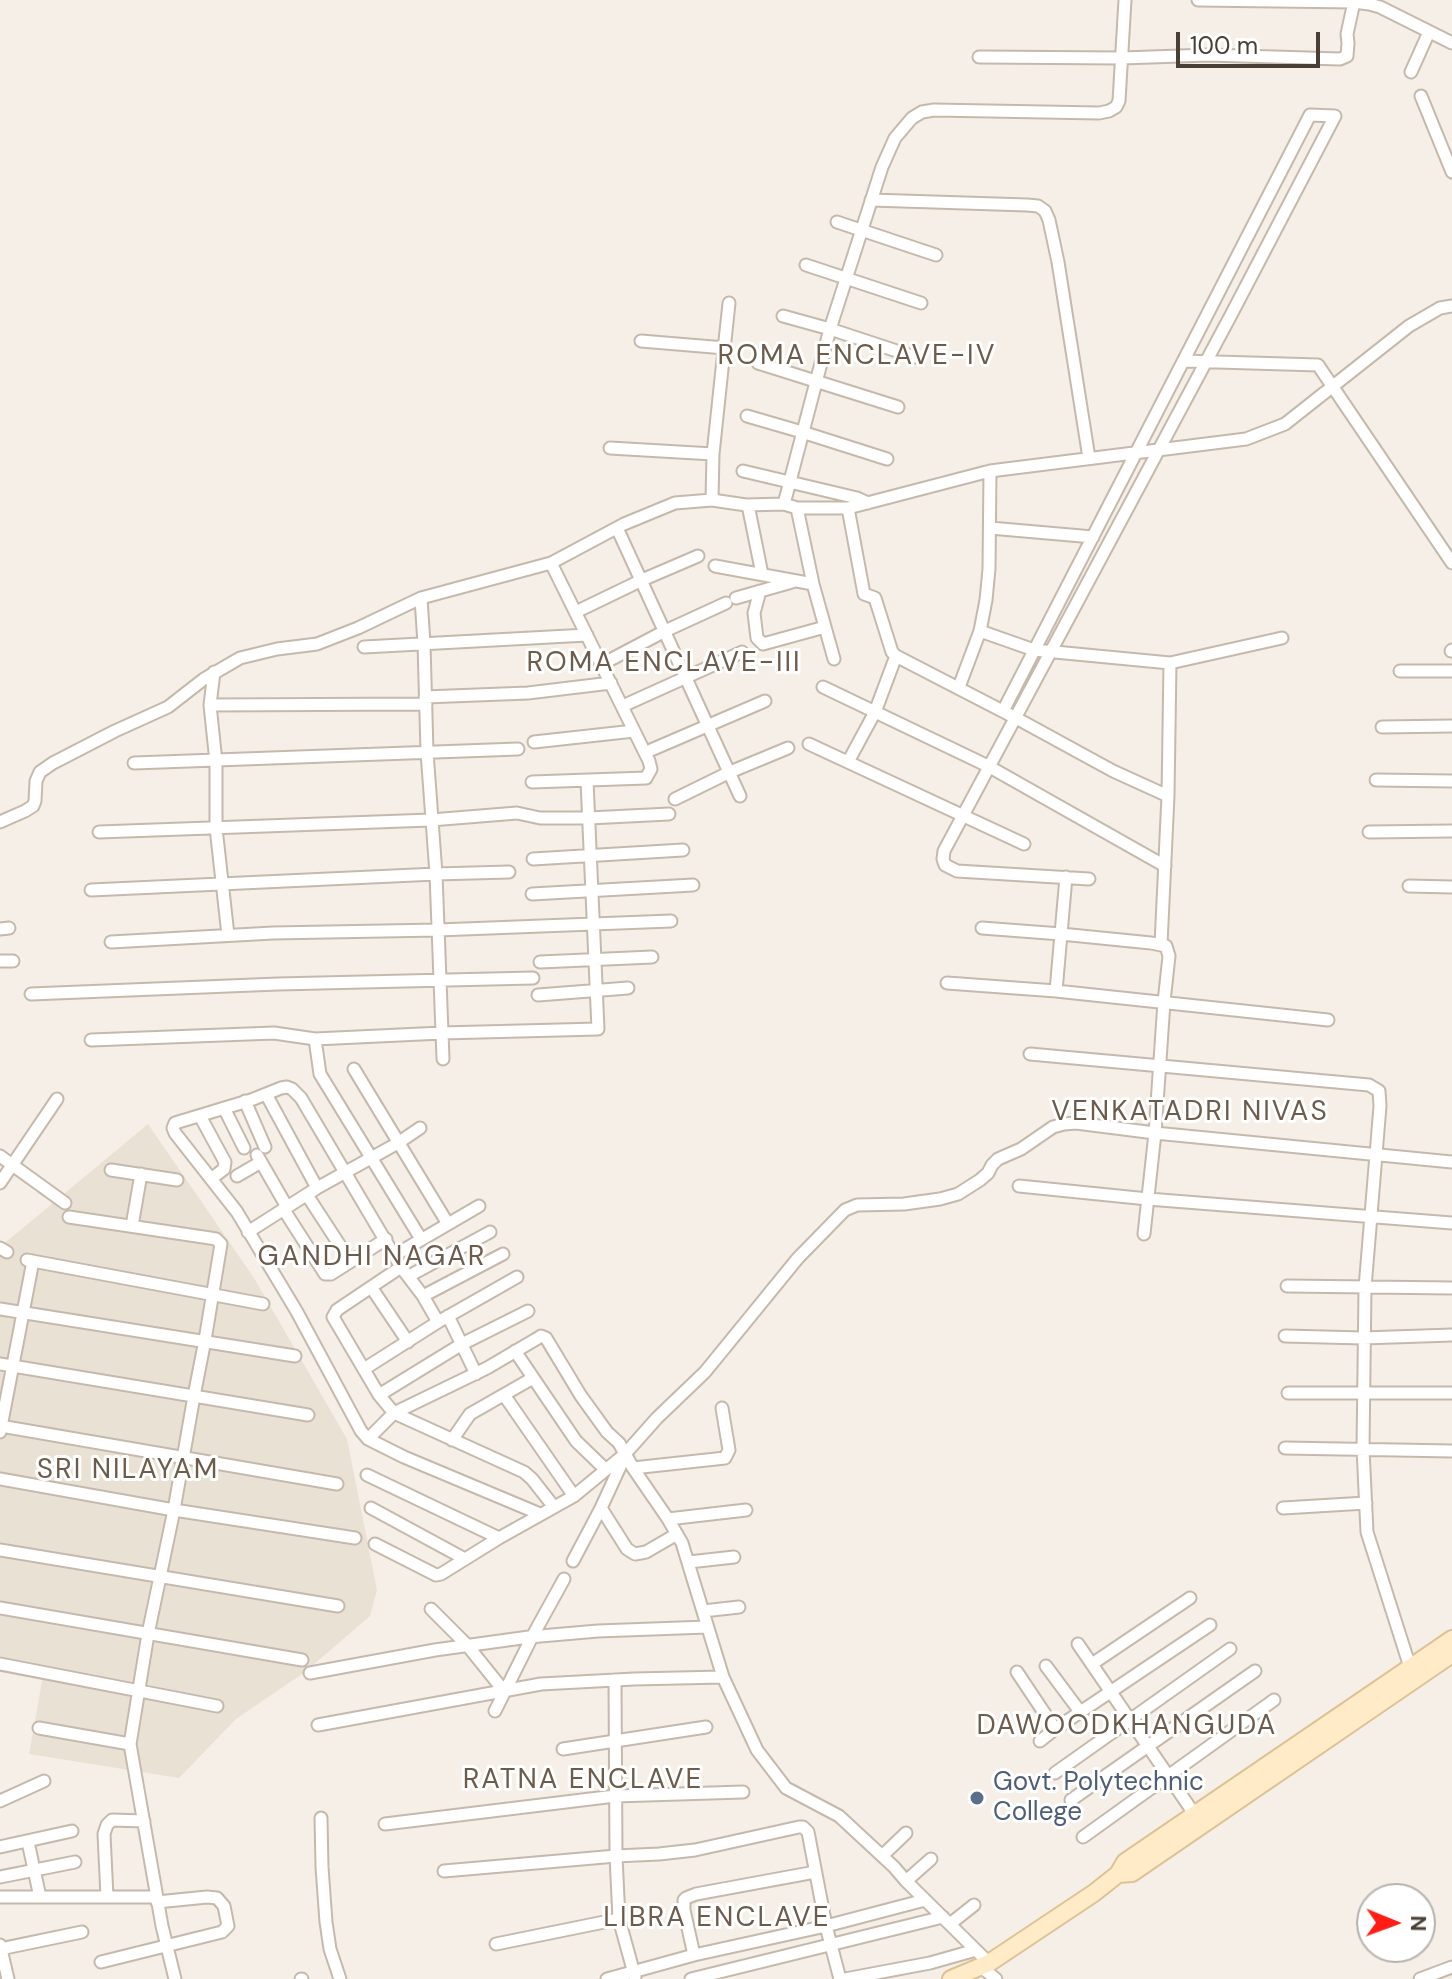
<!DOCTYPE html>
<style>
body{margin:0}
#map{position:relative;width:1452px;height:1979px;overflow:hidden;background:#f5efe7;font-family:"DM Sans",sans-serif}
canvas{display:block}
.north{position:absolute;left:1356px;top:1883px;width:80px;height:80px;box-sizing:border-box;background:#fff;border:2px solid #b6b2ae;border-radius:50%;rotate:91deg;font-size:22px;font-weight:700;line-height:32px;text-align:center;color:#493f35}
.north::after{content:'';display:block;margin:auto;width:28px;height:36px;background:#ff1d15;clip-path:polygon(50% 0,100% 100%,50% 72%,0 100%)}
.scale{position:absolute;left:1176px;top:32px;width:144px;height:36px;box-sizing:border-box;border:4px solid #493f35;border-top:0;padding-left:10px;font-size:24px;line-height:28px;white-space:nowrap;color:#493f35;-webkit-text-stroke:6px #fff;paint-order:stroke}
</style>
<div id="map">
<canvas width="1452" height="1979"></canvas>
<div class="north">N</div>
<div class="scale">100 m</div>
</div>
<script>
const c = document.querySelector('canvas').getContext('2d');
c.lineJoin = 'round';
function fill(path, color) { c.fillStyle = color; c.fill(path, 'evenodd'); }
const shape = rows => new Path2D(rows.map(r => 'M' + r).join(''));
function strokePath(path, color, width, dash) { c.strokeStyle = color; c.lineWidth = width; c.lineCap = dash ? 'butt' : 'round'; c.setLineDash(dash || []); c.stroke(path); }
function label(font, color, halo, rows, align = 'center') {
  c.font = font + ' "DM Sans",sans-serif'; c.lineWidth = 6; c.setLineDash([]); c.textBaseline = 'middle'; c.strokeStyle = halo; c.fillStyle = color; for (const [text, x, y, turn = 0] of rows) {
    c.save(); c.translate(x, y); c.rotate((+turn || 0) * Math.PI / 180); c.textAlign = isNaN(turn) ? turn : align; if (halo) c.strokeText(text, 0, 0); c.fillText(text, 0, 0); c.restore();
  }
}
fill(shape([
 [148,1124,254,1278,347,1439,377,1590,370,1616,305,1672,236,1719,179,1778,29,1754,43,1676,0,1671,0,1247]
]), '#eae1d5');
const minor = shape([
 [1198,0,1354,2,1369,4,1380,7,1452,43],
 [979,57,1122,58,1209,55,1340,59,1347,56,1348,43,1347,34,1354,2],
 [1411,72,1429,32],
 [1421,96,1452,172],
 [871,200,1027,205,1038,206,1045,211,1049,220,1058,262,1089,458],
 [837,222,936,255],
 [806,265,921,303],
 [783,316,830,329,915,357],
 [641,341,725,348],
 [1184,361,1318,365,1452,563],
 [758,363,898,407],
 [747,416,802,432,887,459],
 [610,448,713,454],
 [743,471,857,498,868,503],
 [712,500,713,454,729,303],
 [784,504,830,329,882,167,895,138,912,118,922,112,934,110,1099,113,1109,111,1116,107,1119,101,1125,0],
 [748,505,762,574],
 [797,508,813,584,834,659],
 [848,508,864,594,875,598,892,652,896,656,1016,718,1113,771,1168,796],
 [617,528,740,796],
 [990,528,1093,537],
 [715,566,813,584],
 [760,591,754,613,757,638,763,644,825,627],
 [421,598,424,644,427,752,436,874,443,1059],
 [736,598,792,582],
 [582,609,642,580,698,556],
 [980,631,1034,650,1170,663,1282,638],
 [364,647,587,635],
 [1451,651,1452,650],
 [608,661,665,631,726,603],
 [1400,671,1452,671],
 [214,672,210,705,216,762,216,828,228,935],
 [823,687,988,766,1165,866],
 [959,687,980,631,986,600,989,569,990,471],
 [425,697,528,693,611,683],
 [627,704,742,652],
 [210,705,426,704],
 [1003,711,1310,115,1335,116,1231,315,944,851,943,859,945,865,957,871,1089,879],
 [1382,727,1452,726],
 [534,742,634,731],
 [809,744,1024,844],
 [651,750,765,701],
 [848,762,875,712,896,656],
 [134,763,518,749],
 [1376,780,1452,781],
 [532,782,646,778,651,769,649,761,551,563],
 [675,799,730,772,788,748],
 [0,822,25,811,33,806,35,801,36,781,40,772,53,763,115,731,168,707,204,679,240,658,277,649,317,644,358,628,421,598,551,563,624,524,675,503,712,500,746,505,784,504,797,508,848,508,990,471,1246,439,1285,424,1409,326,1440,308,1452,306],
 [99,832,431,820,517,813,540,818,589,818,669,814],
 [1369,832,1452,831],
 [533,859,683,850],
 [1409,886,1452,887],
 [91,890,436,874,509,872],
 [532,894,693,885],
 [982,928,1061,934,1151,943,1166,946,1169,956,1164,1002,1155,1133,1144,1234],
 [0,929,9,928],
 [111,942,273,933,438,930,671,921],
 [1161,944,1168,796,1170,663],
 [0,961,13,961],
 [540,962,652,957],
 [947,983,1056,991,1328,1020],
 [1056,991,1066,877],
 [31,994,278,984,533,978],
 [538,995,628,988],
 [315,1039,320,1074,421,1239],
 [91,1040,274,1033,315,1039,442,1033,598,1029,587,781],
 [1030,1054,1369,1085,1379,1091,1380,1106,1365,1288,1363,1449,1367,1532,1410,1667],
 [354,1069,448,1224],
 [266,1094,317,1188],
 [245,1101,265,1147],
 [224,1108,244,1148],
 [200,1116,225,1162,224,1169,211,1179],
 [257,1155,287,1207],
 [0,1156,65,1203],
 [111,1170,177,1180],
 [237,1176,261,1162],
 [0,1183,57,1099],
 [1019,1186,1148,1199,1452,1223],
 [307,1195,350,1261],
 [284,1210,325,1274,331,1274,386,1239],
 [69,1217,210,1238,216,1239,221,1244,205,1340,194,1396,174,1510,148,1634,130,1744,162,1926,175,1979],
 [132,1226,141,1174],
 [248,1232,317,1188,398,1143,420,1128],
 [0,1248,7,1252],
 [395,1255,479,1206],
 [27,1260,263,1304],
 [401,1267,337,1310,333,1317,379,1395,394,1413,524,1472,532,1479,554,1507],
 [409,1276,490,1232],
 [1287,1286,1452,1288],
 [371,1287,408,1342],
 [423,1296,503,1254],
 [0,1309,295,1356],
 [448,1316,476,1374],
 [438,1322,423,1296,401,1267,301,1098,292,1089,287,1087,281,1088,251,1100,175,1123,173,1128,175,1133,237,1212,297,1312,361,1431,368,1439,404,1457,540,1514],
 [1285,1336,1363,1338,1452,1335],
 [515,1351,576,1441,606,1470],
 [0,1364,308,1415],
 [364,1369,438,1322,517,1277],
 [1288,1393,1452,1393],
 [379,1395,462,1344,528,1311],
 [504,1395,574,1496],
 [0,1426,337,1484],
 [0,1432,33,1261],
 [368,1439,394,1413,487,1368,538,1338,541,1336,546,1338,581,1396,607,1432,619,1443,633,1468,668,1519,682,1543,723,1677,757,1750,786,1788,839,1816,894,1867,906,1881,989,1963],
 [452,1440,470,1414,533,1378],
 [1285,1448,1452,1451],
 [633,1468,725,1458,729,1450,722,1408],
 [367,1475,499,1538],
 [0,1479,174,1510,355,1538],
 [371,1508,465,1559],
 [601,1508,627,1549,635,1554,646,1552,677,1534],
 [1283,1508,1366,1503],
 [668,1519,746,1510],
 [375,1544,436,1575,441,1574,499,1538,574,1496,625,1454,657,1418,705,1372,798,1258,845,1210,857,1205,904,1204,940,1199,958,1194,980,1180,988,1173,992,1165,998,1159,1021,1149,1053,1127,1064,1124,1076,1123,1155,1133,1452,1162],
 [0,1550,338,1606],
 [573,1561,601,1508,624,1458],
 [689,1562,734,1557],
 [0,1608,302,1660],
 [431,1609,467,1645,504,1691],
 [703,1611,739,1607],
 [1078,1644,1195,1815],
 [0,1664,217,1706],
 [1092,1664,1190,1598],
 [1046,1666,1081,1713],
 [1017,1672,1055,1729],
 [310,1673,435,1650,529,1637,598,1631,707,1627],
 [615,1680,616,1856,619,1919,635,1977],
 [495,1711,532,1637,564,1579],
 [318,1725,541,1684,634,1679,723,1677],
 [39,1728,130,1744],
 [1040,1741,1055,1729,1210,1625],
 [563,1749,706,1727],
 [1055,1773,1230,1649],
 [1071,1800,1255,1671],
 [0,1801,44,1781],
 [321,1818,322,1867,326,1922,330,1949,340,1979],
 [385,1824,615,1796,743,1792],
 [1083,1837,1274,1700],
 [28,1842,40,1897],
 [0,1847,72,1831],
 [882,1856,906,1833],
 [444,1871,616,1856,659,1854,695,1850,799,1827,803,1827,808,1832,826,1926,840,1979],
 [0,1877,75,1862],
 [906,1881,931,1859],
 [0,1897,156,1897],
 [107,1897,104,1834,107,1825,112,1820,144,1821],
 [950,1924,974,1905],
 [496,1944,619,1919],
 [0,1945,8,1979],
 [0,1949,82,1932],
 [694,1955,684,1910,684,1900,686,1898,696,1894,815,1872],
 [101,1962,222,1932,228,1926,224,1906,217,1898,207,1897,157,1902],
 [981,1967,996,1979],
 [301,1979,302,1979],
 [607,1979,694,1955,826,1926,925,1900],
 [691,1979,943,1917],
 [845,1979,930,1963,976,1950],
 [1420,1979,1452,1967]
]);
const secondary = shape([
 [1118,1874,1132,1873,1452,1654],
 [951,1979,989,1963,1094,1893,1118,1874,1125,1862,1452,1639]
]);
strokePath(minor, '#c5b9ac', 15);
strokePath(secondary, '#ddc295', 20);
strokePath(minor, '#fff', 11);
strokePath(secondary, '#ffebc8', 16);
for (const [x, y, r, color] of [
 [977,1798,8,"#5c6f8a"]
]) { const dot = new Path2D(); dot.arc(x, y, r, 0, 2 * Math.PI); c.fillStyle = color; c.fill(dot); strokePath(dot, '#fff', 3); }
label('26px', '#4e5e75', '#fff', [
 ["Govt. Polytechnic",993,1783],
 ["College",993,1813]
], 'left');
c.letterSpacing = '2px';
label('28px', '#6d5c4c', '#fff', [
 ["ROMA ENCLAVE-IV",857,357],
 ["ROMA ENCLAVE-III",664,664],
 ["VENKATADRI NIVAS",1190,1113],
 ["GANDHI NAGAR",372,1258],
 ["SRI NILAYAM",128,1471],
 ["DAWOODKHANGUDA",1127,1727],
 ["RATNA ENCLAVE",583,1781],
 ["LIBRA ENCLAVE",717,1919]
]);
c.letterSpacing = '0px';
</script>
